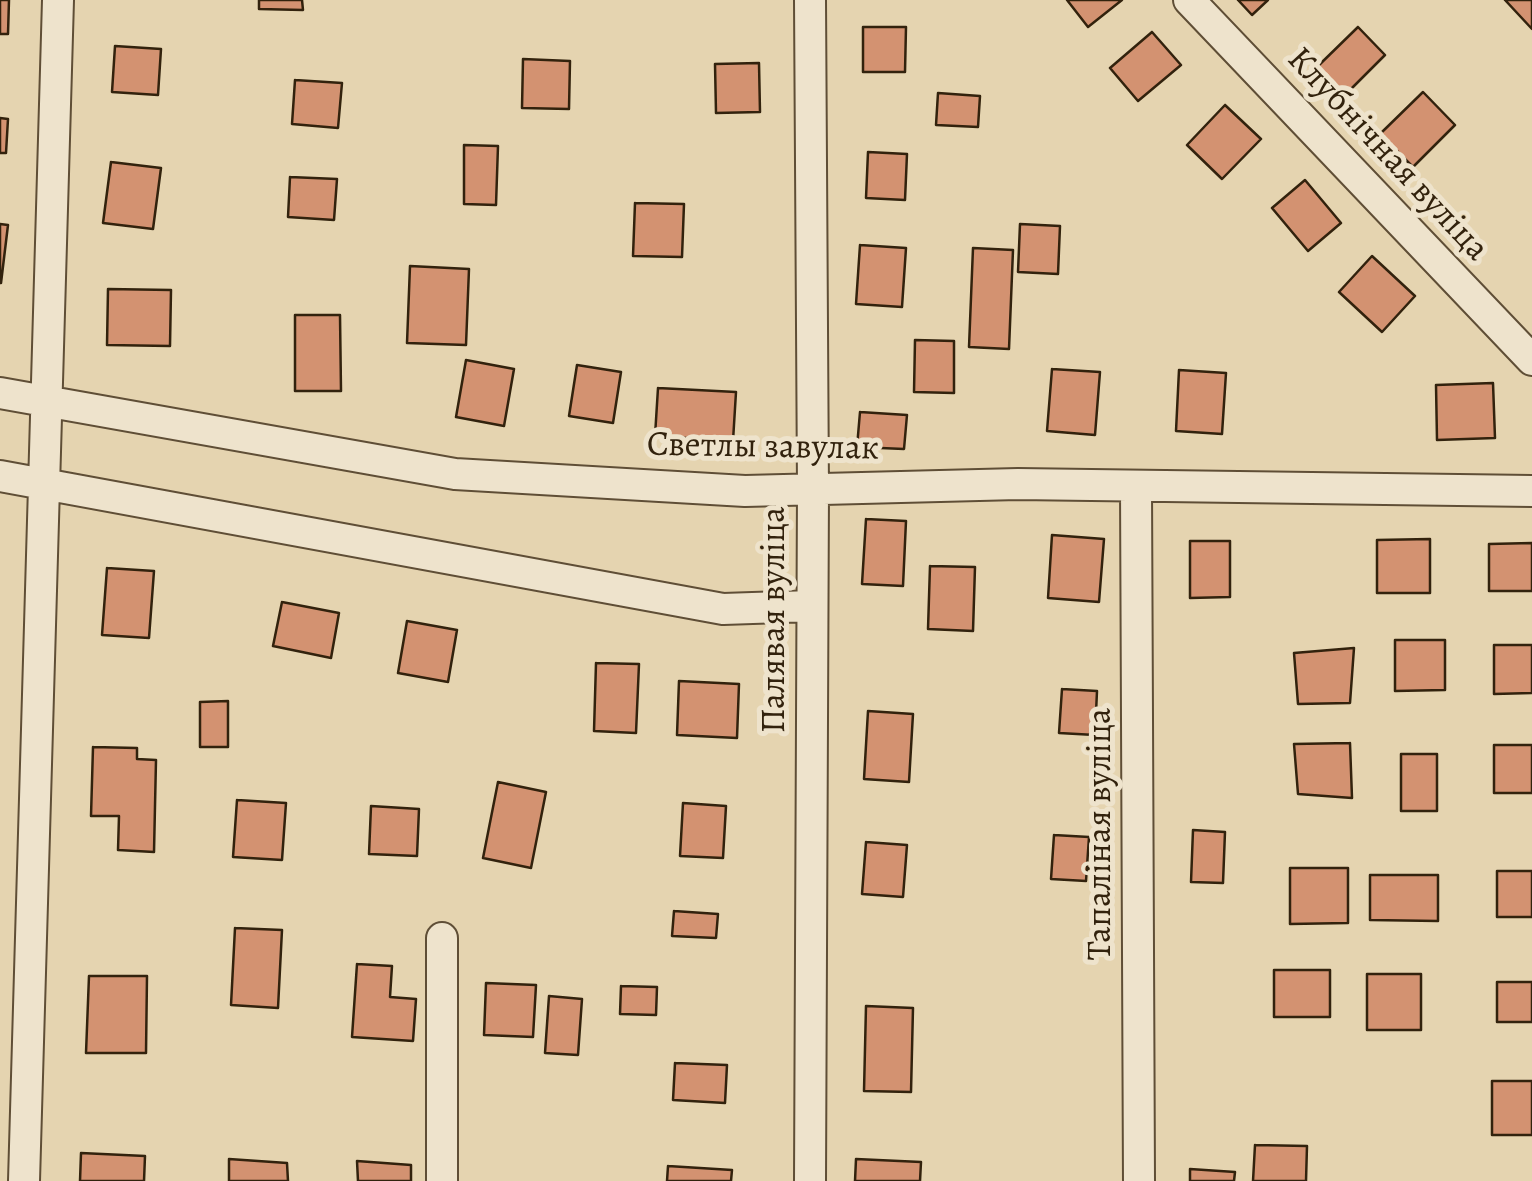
<!DOCTYPE html>
<meta charset="utf-8">
<style>
body{margin:0}
canvas{display:block;background:#e5d4b0}
</style>
<canvas width="1532" height="1181"></canvas>
<script>
const c = document.querySelector('canvas').getContext('2d');
c.lineJoin = 'round';
function fill(path, color) { c.fillStyle = color; c.fill(path, 'evenodd'); }
const shape = rows => new Path2D(rows.map(r => 'M' + r).join(''));
function strokePath(path, color, width, dash) { c.strokeStyle = color; c.lineWidth = width; c.lineCap = dash ? 'butt' : 'round'; c.setLineDash(dash || []); c.stroke(path); }
function label(font, color, halo, rows, align = 'center') {
  c.font = font + ' Alegreya,serif'; c.lineWidth = 10; c.setLineDash([]); c.textBaseline = 'middle'; c.strokeStyle = halo; c.fillStyle = color; for (const [text, x, y, turn = 0] of rows) {
    c.save(); c.translate(x, y); c.rotate((+turn || 0) * Math.PI / 180); c.textAlign = isNaN(turn) ? turn : align; if (halo) c.strokeText(text, 0, 0); c.fillText(text, 0, 0); c.restore();
  }
}
const building = shape([
 [0,0,9,0,8,34,0,34,0,0],
 [259,0,302,0,303,10,259,9,259,0],
 [1067,0,1122,0,1088,27,1067,0],
 [1238,0,1268,0,1252,15,1238,0],
 [1505,0,1532,0,1532,29,1505,0],
 [863,27,906,27,905,72,863,72,863,27],
 [1358,27,1385,55,1344,96,1316,68,1358,27],
 [1152,32,1181,65,1138,101,1110,68,1152,32],
 [115,46,161,49,158,95,112,92,115,46],
 [523,59,570,61,569,109,522,108,523,59],
 [759,63,760,112,716,113,715,64,759,63],
 [295,80,342,83,338,128,292,124,295,80],
 [1423,92,1455,125,1413,167,1380,134,1423,92],
 [938,93,980,96,978,127,936,125,938,93],
 [1225,105,1261,139,1222,179,1187,145,1225,105],
 [0,118,8,119,6,153,0,153,0,118],
 [464,145,498,146,496,205,464,204,464,145],
 [868,152,907,154,905,200,866,198,868,152],
 [111,162,161,168,153,229,103,223,111,162],
 [290,177,337,179,334,220,288,217,290,177],
 [1305,180,1341,223,1308,251,1272,208,1305,180],
 [635,203,684,204,682,257,633,256,635,203],
 [0,224,8,225,1,283,0,283,0,224],
 [1020,224,1060,226,1058,274,1018,272,1020,224],
 [860,245,906,248,902,307,856,304,860,245],
 [973,248,1013,250,1009,349,969,347,973,248],
 [1372,256,1415,296,1382,332,1339,292,1372,256],
 [410,266,469,269,466,345,407,343,410,266],
 [108,289,171,290,170,346,107,345,108,289],
 [295,315,340,315,341,391,295,391,295,315],
 [915,340,954,341,954,393,914,392,915,340],
 [466,360,514,369,504,426,456,417,466,360],
 [577,365,621,372,613,423,569,416,577,365],
 [1052,369,1100,372,1095,435,1047,431,1052,369],
 [1179,370,1226,373,1222,434,1176,431,1179,370],
 [1493,383,1495,438,1437,440,1436,385,1493,383],
 [658,388,736,392,733,441,655,436,658,388],
 [860,412,907,415,904,449,857,447,860,412],
 [866,519,906,521,903,586,862,584,866,519],
 [1052,535,1104,539,1099,602,1048,598,1052,535],
 [1430,539,1430,593,1377,593,1377,540,1430,539],
 [1190,541,1230,541,1230,597,1190,598,1190,541],
 [1532,543,1532,591,1489,591,1489,544,1532,543],
 [930,566,975,567,973,631,928,629,930,566],
 [107,568,154,571,149,638,102,635,107,568],
 [282,602,339,613,331,658,273,646,282,602],
 [407,621,457,630,448,682,398,673,407,621],
 [1395,640,1445,640,1445,690,1395,691,1395,640],
 [1494,645,1532,645,1532,693,1494,694,1494,645],
 [1354,648,1350,703,1298,704,1294,653,1354,648],
 [596,663,639,664,636,733,594,731,596,663],
 [679,681,739,684,737,738,677,735,679,681],
 [1062,689,1097,691,1095,735,1059,733,1062,689],
 [228,701,228,747,200,747,200,702,228,701],
 [868,711,913,714,909,782,864,779,868,711],
 [1350,743,1352,798,1298,794,1294,744,1350,743],
 [1494,745,1532,745,1532,793,1494,793,1494,745],
 [93,747,137,748,137,759,156,760,154,852,118,850,119,816,91,816,93,747],
 [1401,754,1437,754,1437,811,1401,811,1401,754],
 [498,782,546,792,531,868,483,858,498,782],
 [237,800,286,803,282,860,233,857,237,800],
 [683,803,726,806,723,858,680,856,683,803],
 [371,806,419,809,417,856,369,854,371,806],
 [1193,830,1225,832,1223,883,1191,882,1193,830],
 [1054,835,1089,837,1086,881,1051,879,1054,835],
 [866,842,907,845,903,897,862,894,866,842],
 [1290,868,1348,868,1348,923,1290,924,1290,868],
 [1497,871,1532,871,1532,917,1497,917,1497,871],
 [1370,875,1438,875,1438,921,1370,920,1370,875],
 [674,911,718,914,716,938,672,936,674,911],
 [235,928,282,930,278,1008,231,1005,235,928],
 [357,964,392,966,390,997,416,999,413,1041,352,1037,357,964],
 [1274,970,1330,970,1330,1017,1274,1017,1274,970],
 [1367,974,1421,974,1421,1030,1367,1030,1367,974],
 [89,976,147,976,146,1053,86,1053,89,976],
 [1497,982,1532,982,1532,1022,1497,1022,1497,982],
 [486,983,536,985,533,1037,484,1035,486,983],
 [621,986,657,987,656,1015,620,1014,621,986],
 [549,996,582,999,578,1055,545,1053,549,996],
 [866,1006,913,1008,911,1092,864,1091,866,1006],
 [675,1063,727,1065,725,1103,673,1100,675,1063],
 [1492,1081,1532,1081,1532,1135,1492,1135,1492,1081],
 [1255,1145,1307,1146,1306,1181,1253,1181,1255,1145],
 [81,1153,145,1156,144,1181,80,1181,81,1153],
 [229,1159,287,1163,288,1181,229,1181,229,1159],
 [856,1159,921,1162,920,1181,855,1181,856,1159],
 [357,1161,411,1165,411,1181,358,1181,357,1161],
 [668,1166,732,1170,731,1181,667,1181,668,1166],
 [1190,1169,1235,1172,1234,1181,1190,1181,1190,1169]
]);
fill(building, '#d39271');
strokePath(building, '#32220d', 2.5);
const street = shape([
 [810,0,813,489,810,1181],
 [1189,0,1532,360],
 [0,393,455,474,745,491,1018,484,1532,491],
 [0,476,723,609,812,606],
 [1136,487,1139,1181],
 [442,938,442,1181],
 [24,1181,58,0]
]);
strokePath(street, '#5f4e36', 34);
strokePath(street, '#eee3cc', 30);
label('35px', '#32220d', '#eee3cc', [
 ["Клубнічная вуліца",1387,155,47],
 ["Светлы завулак",763,448,1],
 ["Палявая вуліца",775,620,-90],
 ["Тапаліная вуліца",1101,834,-90]
]);
</script>
